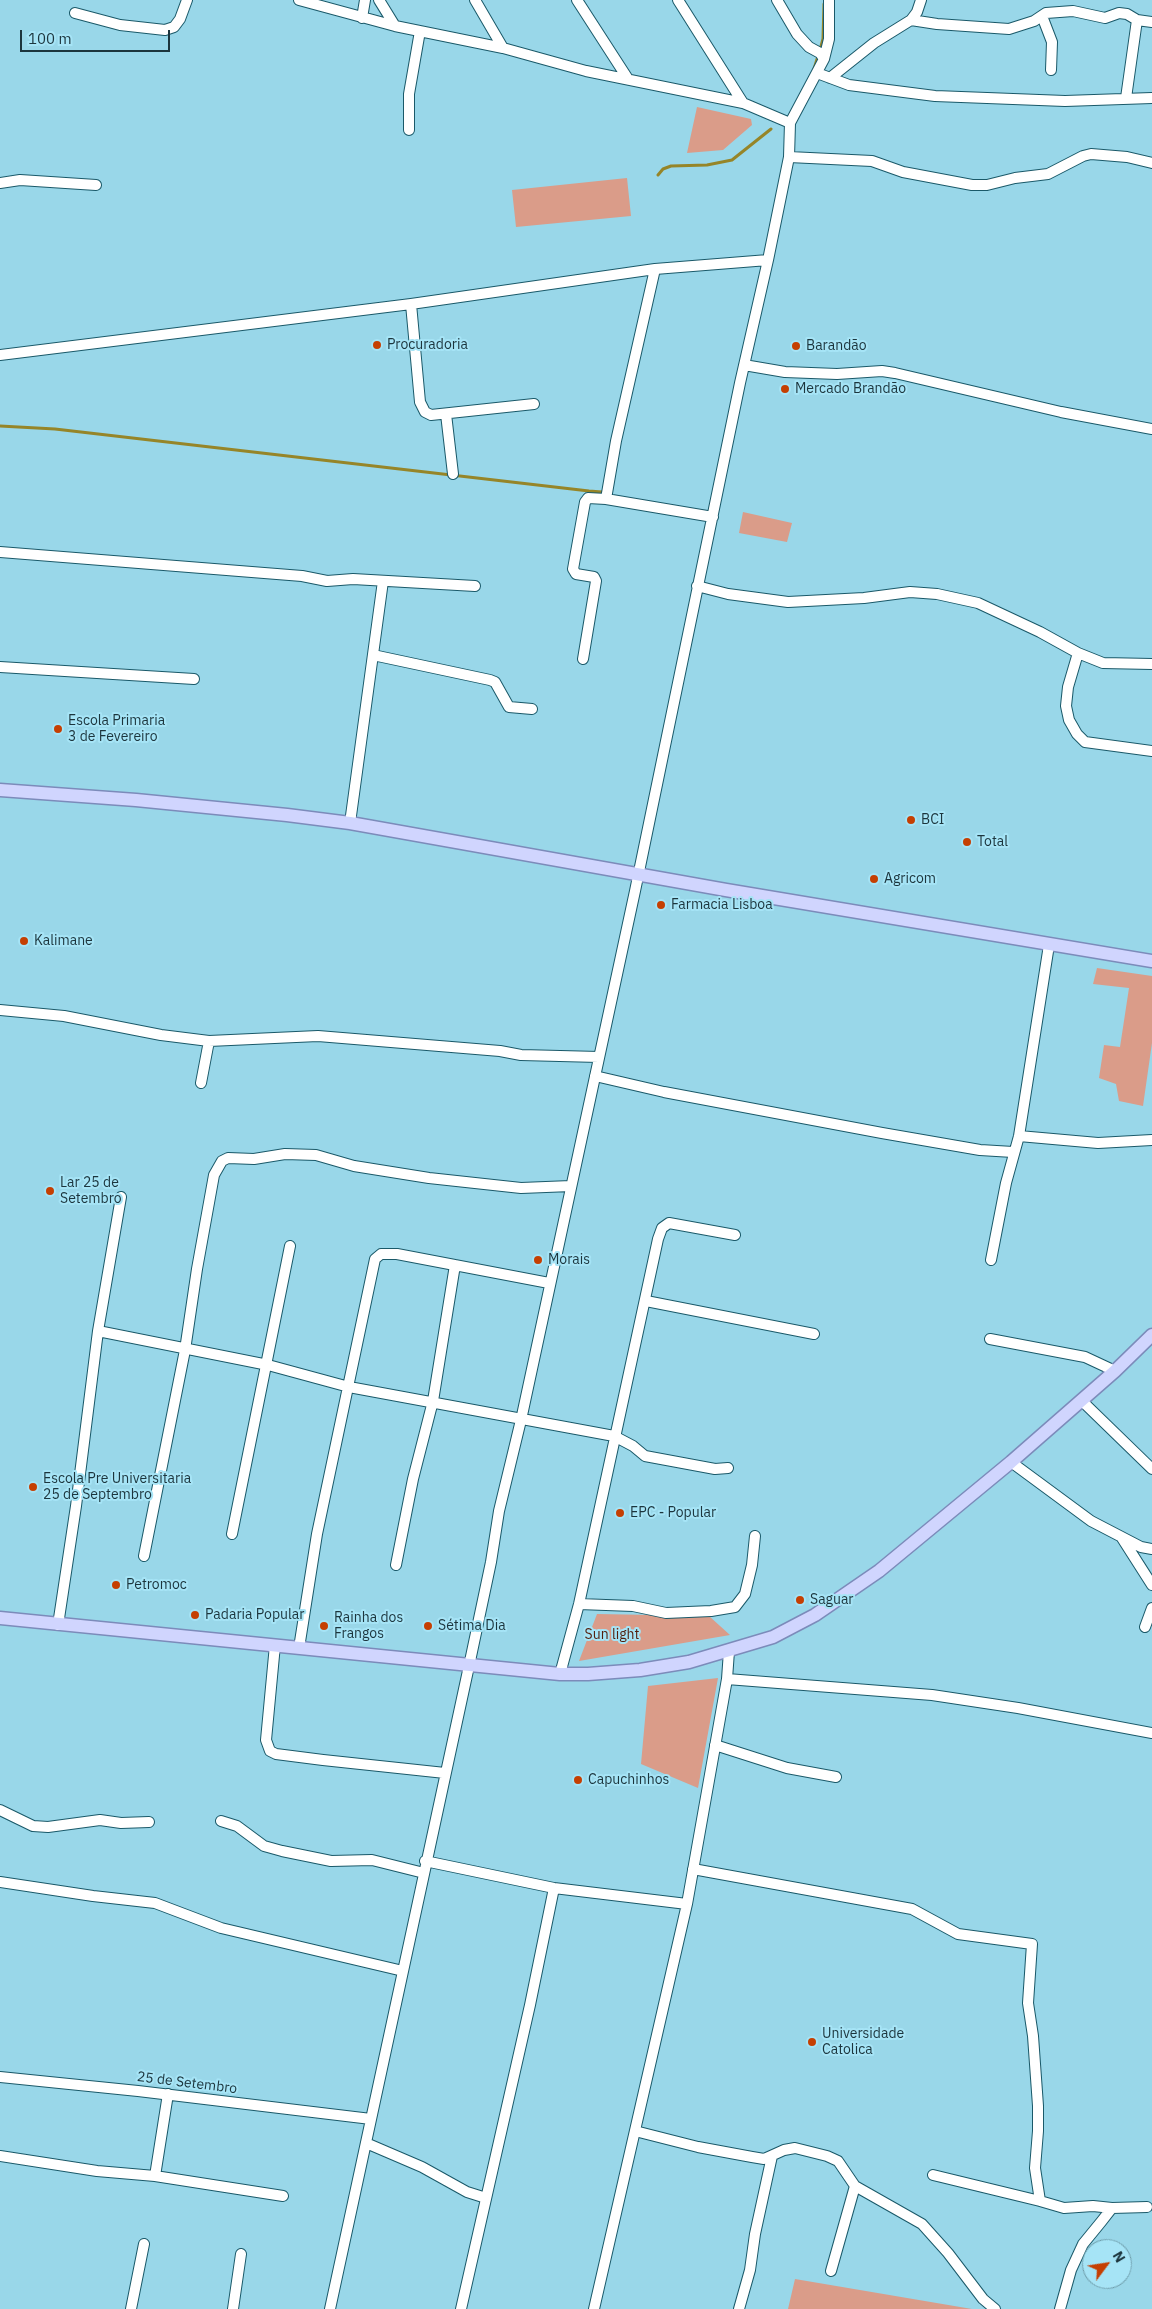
<!DOCTYPE html>
<meta charset="utf-8">
<style>
body{margin:0}
#map{position:relative;width:1152px;height:2309px;overflow:hidden;background:#99d7e9;font-family:"IBM Plex Sans",sans-serif}
canvas{display:block}
.north{position:absolute;left:1082px;top:2239px;width:50px;height:50px;box-sizing:border-box;background:#a6e4f6;border:1px solid #6f9eac;border-radius:50%;rotate:59deg;font-size:14px;font-weight:700;line-height:20px;text-align:center;color:#1c353d}
.north::after{content:'';display:block;margin:auto;width:18px;height:22px;background:#c53f02;clip-path:polygon(50% 0,100% 100%,50% 72%,0 100%)}
.scale{position:absolute;left:20px;top:30px;width:150px;height:22px;box-sizing:border-box;border:2px solid #1c353d;border-top:0;padding-left:6px;font-size:15px;line-height:18px;white-space:nowrap;color:#1c353d;-webkit-text-stroke:4px #a6e4f6;paint-order:stroke}
</style>
<div id="map">
<canvas width="1152" height="2309"></canvas>
<div class="north">N</div>
<div class="scale">100 m</div>
</div>
<script>
const c = document.querySelector('canvas').getContext('2d');
c.lineJoin = 'round';
function fill(path, color) { c.fillStyle = color; c.fill(path, 'evenodd'); }
const shape = rows => new Path2D(rows.map(r => 'M' + r).join(''));
function strokePath(path, color, width, dash) { c.strokeStyle = color; c.lineWidth = width; c.lineCap = dash ? 'butt' : 'round'; c.setLineDash(dash || []); c.stroke(path); }
function label(font, color, halo, rows, align = 'center') {
  c.font = font + ' "IBM Plex Sans",sans-serif'; c.lineWidth = 4; c.setLineDash([]); c.textBaseline = 'middle'; c.strokeStyle = halo; c.fillStyle = color; for (const [text, x, y, turn = 0] of rows) {
    c.save(); c.translate(x, y); c.rotate((+turn || 0) * Math.PI / 180); c.textAlign = isNaN(turn) ? turn : align; if (halo) c.strokeText(text, 0, 0); c.fillText(text, 0, 0); c.restore();
  }
}
fill(shape([
 [697,107,751,119,752,125,723,150,687,153],
 [627,178,631,216,516,227,512,190],
 [743,512,792,523,787,542,739,533],
 [1097,968,1152,976,1152,1043,1143,1106,1119,1101,1116,1084,1099,1078,1104,1045,1120,1047,1129,988,1093,984],
 [597,1614,709,1616,730,1635,579,1661],
 [718,1678,698,1788,641,1764,648,1686],
 [795,2279,972,2309,788,2309]
]), '#da9c89');
strokePath(shape([
 [820,50,823,39,824,4],
 [814,69,818,56],
 [658,175,663,169,671,166,707,165,732,160,771,129],
 [0,426,55,429,589,491,602,492,605,490]
]), '#968528', 3);
const minor = shape([
 [299,0,395,26,503,48,586,71,743,103,790,123],
 [379,0,395,26],
 [475,0,503,48],
 [577,0,628,79],
 [678,0,743,103],
 [777,0,797,34,809,47,820,53,824,59],
 [75,13,120,25,165,30,174,27,180,19,187,0],
 [1042,16,1052,42,1051,70],
 [362,18,365,0],
 [911,20,937,24,1009,29,1034,21,1046,13,1073,11,1105,18,1119,13,1127,14,1137,20,1152,22],
 [817,73,849,85,935,96,1065,101,1152,98],
 [830,78,874,43,911,20,917,12,921,0],
 [1126,98,1137,20],
 [409,130,409,94,420,31],
 [789,157,872,161,903,172,972,185,987,185,1015,178,1048,174,1083,156,1091,154,1127,157,1152,163],
 [0,183,20,180,96,185],
 [411,304,420,402,425,412,431,415,534,404],
 [0,355,411,304,655,269,768,260],
 [744,365,785,372,837,374,882,371,895,373,1061,412,1152,429],
 [446,414,453,474],
 [606,499,713,517],
 [0,552,302,576,327,581,353,579,475,586],
 [697,586,728,594,788,602,864,598,910,592,937,594,978,603,1040,632,1078,653,1103,663,1152,664],
 [1078,653,1068,687,1066,706,1069,720,1077,734,1085,742,1152,751],
 [373,655,490,680,495,682,509,707,532,709],
 [583,659,596,581,594,577,576,574,573,569,585,502,588,498,606,499,616,441,655,269],
 [0,667,194,679],
 [350,823,383,581],
 [0,1010,64,1016,161,1035,209,1041,318,1036,500,1051,521,1055,599,1057],
 [595,1076,664,1092,882,1133,980,1150,1013,1152],
 [201,1083,209,1041],
 [1019,1136,1098,1143,1152,1140],
 [991,1260,1006,1183,1019,1136,1049,945],
 [646,1301,814,1334],
 [98,1331,121,1197],
 [990,1339,1085,1357,1115,1371],
 [1082,1401,1152,1469],
 [1011,1462,1091,1521,1141,1547,1152,1549],
 [232,1534,290,1246],
 [1122,1538,1152,1585],
 [144,1556,185,1350,197,1269,214,1175,222,1161,228,1158,254,1159,285,1154,316,1155,354,1166,429,1178,521,1188,571,1186],
 [396,1565,413,1479,433,1401,455,1265],
 [579,1604,633,1606,666,1613,711,1611,735,1607,745,1594,752,1565,755,1536],
 [58,1625,76,1506,98,1331,268,1365,349,1387,614,1436,633,1446,645,1456,715,1469,728,1468],
 [1145,1627,1152,1608],
 [275,1645,266,1740,270,1751,276,1754,323,1760,445,1773],
 [299,1648,317,1534,375,1259,381,1254,397,1254,549,1283],
 [560,1674,579,1604,658,1239,662,1228,669,1223,735,1235],
 [727,1679,932,1695,1018,1708,1152,1733],
 [715,1745,787,1768,836,1777],
 [0,1810,33,1826,48,1827,100,1820,121,1823,149,1822],
 [221,1821,237,1826,264,1846,282,1851,331,1861,372,1860,424,1873],
 [425,1861,554,1888,687,1904],
 [693,1869,912,1909,958,1934,1032,1944,1028,2003,1033,2036,1038,2106,1038,2131,1035,2168,1040,2201,1064,2208,1093,2206,1112,2208],
 [0,1882,93,1896,155,1903,221,1928,403,1971],
 [0,2077,138,2091,371,2119],
 [635,2131,698,2147,752,2157,764,2159,784,2150,795,2148,827,2156,838,2161,855,2186,922,2224,948,2253,983,2299,995,2309],
 [366,2143,422,2167,467,2192,486,2198],
 [0,2156,97,2171,155,2176,283,2196],
 [933,2175,1040,2201],
 [155,2176,168,2094],
 [831,2271,855,2186],
 [131,2309,144,2244],
 [233,2309,241,2254],
 [330,2309,469,1666,491,1562,499,1511,521,1420,635,891,740,383,768,260,789,157,790,123,824,59,829,39,829,0],
 [461,2309,530,2005,554,1888],
 [594,2309,687,1904,727,1679,729,1651],
 [739,2309,750,2270,755,2234,772,2156],
 [1060,2309,1071,2270,1083,2244,1101,2222,1112,2208,1147,2207]
]);
const major = shape([
 [0,790,136,800,287,815,350,823,726,890,1152,961],
 [0,1618,560,1674,588,1674,640,1670,689,1662,773,1637,815,1615,879,1571,1011,1462,1115,1371,1152,1335]
]);
strokePath(minor, '#1a5969', 12);
strokePath(major, '#7c8bba', 15);
strokePath(minor, '#fff', 10);
strokePath(major, '#d0d5fe', 12);
for (const [x, y, r, color] of [
 [377,345,5,"#c53f02"],
 [796,346,5,"#c53f02"],
 [785,389,5,"#c53f02"],
 [58,729,5,"#c53f02"],
 [911,820,5,"#c53f02"],
 [967,842,5,"#c53f02"],
 [874,879,5,"#c53f02"],
 [661,905,5,"#c53f02"],
 [24,941,5,"#c53f02"],
 [50,1191,5,"#c53f02"],
 [538,1260,5,"#c53f02"],
 [33,1487,5,"#c53f02"],
 [620,1513,5,"#c53f02"],
 [116,1585,5,"#c53f02"],
 [800,1600,5,"#c53f02"],
 [195,1615,5,"#c53f02"],
 [324,1626,5,"#c53f02"],
 [428,1626,5,"#c53f02"],
 [578,1780,5,"#c53f02"],
 [812,2042,5,"#c53f02"]
]) { const dot = new Path2D(); dot.arc(x, y, r, 0, 2 * Math.PI); c.fillStyle = color; c.fill(dot); strokePath(dot, '#a6e4f6', 2); }
label('14px', '#1c353d', '#a6e4f6', [
 ["Procuradoria",387,345],
 ["Barandão",806,346],
 ["Mercado Brandão",795,389],
 ["Escola Primaria",68,721],
 ["3 de Fevereiro",68,737],
 ["BCI",921,820],
 ["Total",977,842],
 ["Agricom",884,879],
 ["Farmacia Lisboa",671,905],
 ["Kalimane",34,941],
 ["Lar 25 de",60,1183],
 ["Setembro",60,1199],
 ["Morais",548,1260],
 ["Escola Pre Universitaria",43,1479],
 ["25 de Septembro",43,1495],
 ["EPC - Popular",630,1513],
 ["Petromoc",126,1585],
 ["Saguar",810,1600],
 ["Padaria Popular",205,1615],
 ["Rainha dos",334,1618],
 ["Frangos",334,1634],
 ["Sétima Dia",438,1626],
 ["Capuchinhos",588,1780],
 ["Universidade",822,2034],
 ["Catolica",822,2050]
], 'left');
label('14px', '#531e0c', '#a6e4f6', [
 ["Sun light",612,1635]
]);
label('14px', '#1c353d', '#a6e4f6', [
 ["25 de Setembro",187,2083,7]
]);
</script>
